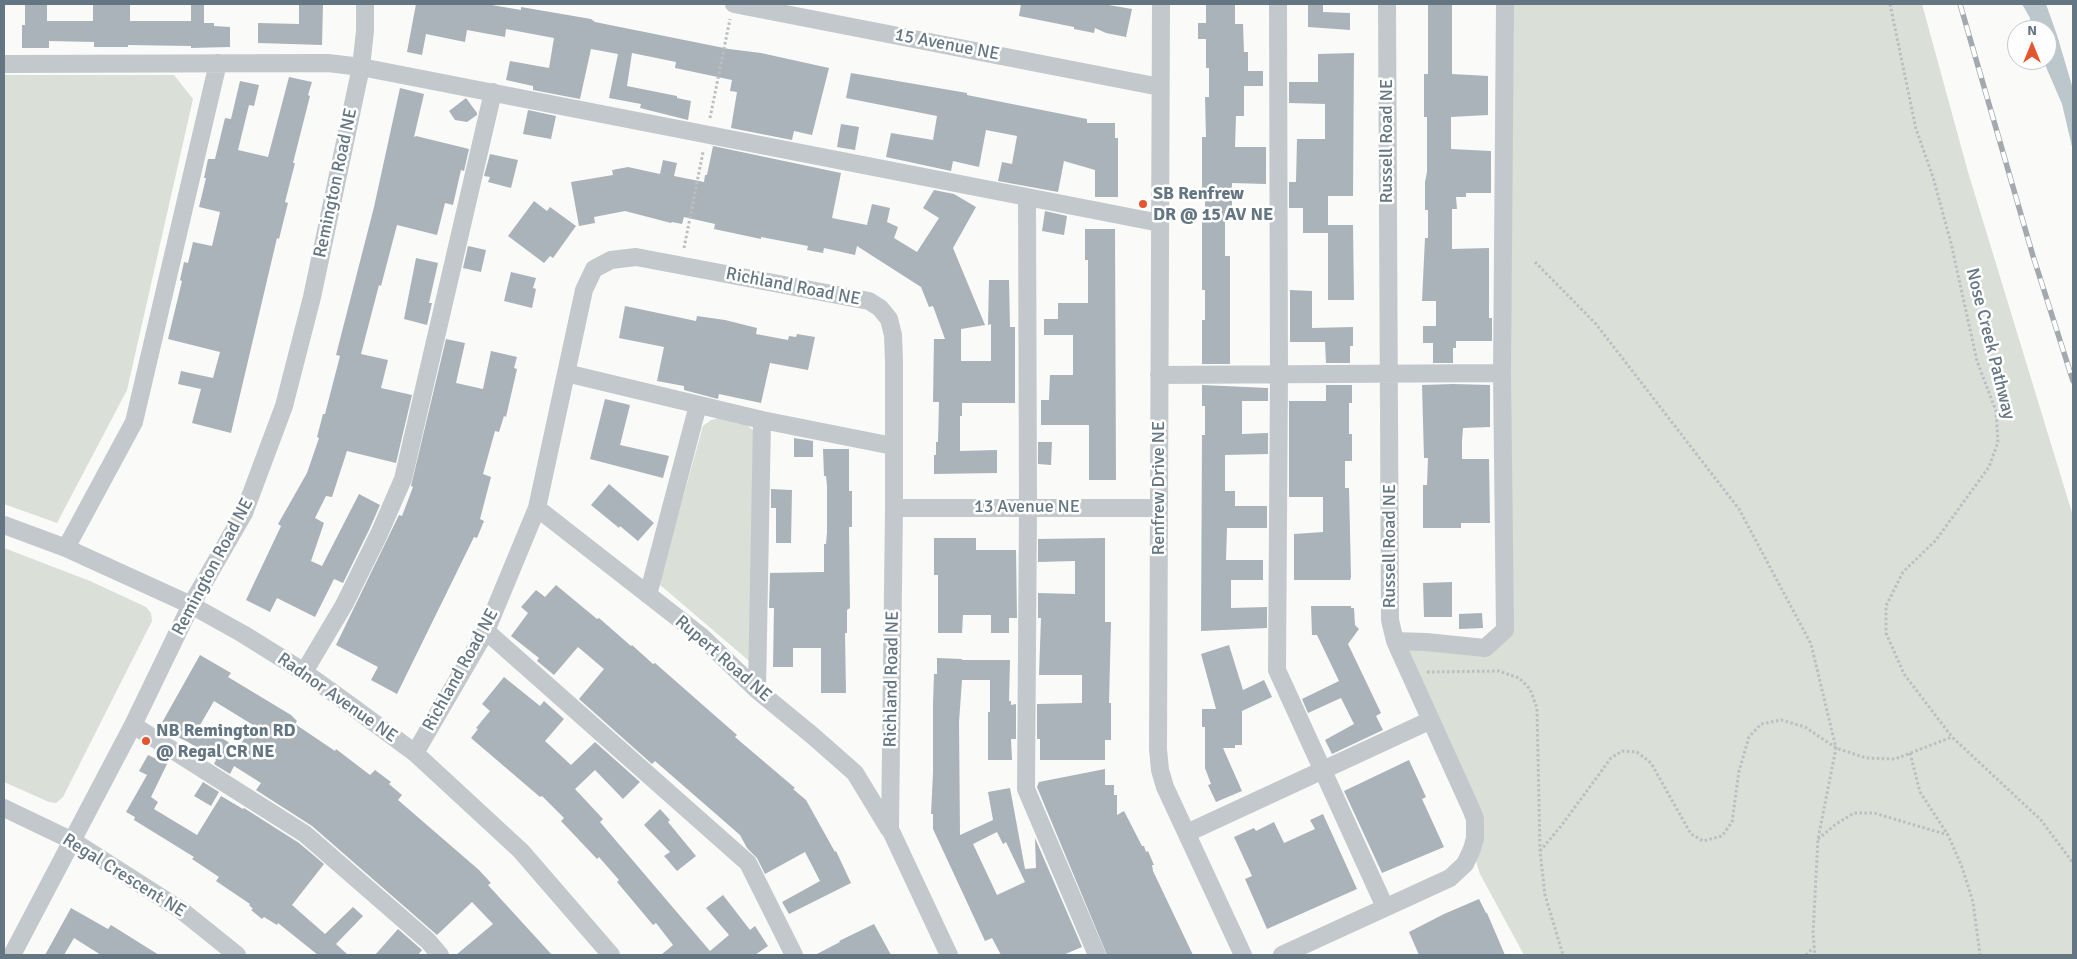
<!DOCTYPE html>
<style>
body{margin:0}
#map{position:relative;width:2077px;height:959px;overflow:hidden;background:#fafaf8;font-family:Signika,sans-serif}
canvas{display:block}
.frame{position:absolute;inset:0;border:5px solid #657683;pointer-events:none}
.north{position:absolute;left:2007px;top:20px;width:50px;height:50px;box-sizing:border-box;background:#fff;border:1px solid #c1c8cd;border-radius:50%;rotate:0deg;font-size:14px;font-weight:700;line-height:20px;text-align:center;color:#657683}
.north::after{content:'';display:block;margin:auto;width:18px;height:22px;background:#e4572e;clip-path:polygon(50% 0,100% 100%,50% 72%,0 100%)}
</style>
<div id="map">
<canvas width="2077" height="959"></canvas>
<div class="frame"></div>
<div class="north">N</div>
</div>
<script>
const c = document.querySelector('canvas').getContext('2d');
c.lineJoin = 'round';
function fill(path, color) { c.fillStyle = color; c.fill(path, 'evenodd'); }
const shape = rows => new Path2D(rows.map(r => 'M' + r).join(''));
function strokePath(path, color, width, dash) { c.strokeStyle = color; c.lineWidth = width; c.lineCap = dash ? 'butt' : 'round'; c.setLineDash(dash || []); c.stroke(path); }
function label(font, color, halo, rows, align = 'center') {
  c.font = font + ' Signika,sans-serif'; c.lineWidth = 5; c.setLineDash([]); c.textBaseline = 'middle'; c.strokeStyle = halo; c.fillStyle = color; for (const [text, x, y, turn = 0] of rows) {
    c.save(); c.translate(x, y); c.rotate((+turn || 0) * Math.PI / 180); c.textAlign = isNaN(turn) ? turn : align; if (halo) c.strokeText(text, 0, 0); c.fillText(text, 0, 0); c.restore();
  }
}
fill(shape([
 [1505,4,1922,4,1968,172,2073,516,2073,955,1524,955,1480,874,1472,849,1475,838,1395,641,1485,648,1505,629],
 [4,75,174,75,193,99,127,390,57,523,4,504],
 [724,417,744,423,753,430,755,440,755,666,659,584,703,426,711,420],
 [4,548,90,581,146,607,151,613,152,621,63,797,56,803,49,802,4,782]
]), '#dadfd7');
fill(shape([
 [2022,4,2046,4,2057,35,2073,89,2073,151,2062,104,2043,60,2047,60,2047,30,2031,30,2030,18]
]), '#bbc7cb');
fill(shape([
 [25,4,47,4,47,21,93,21,93,4,130,4,130,21,191,21,191,4,204,4,204,23,214,23,214,26,230,27,230,47,191,48,191,46,128,45,128,47,94,47,94,42,49,41,49,48,22,48,22,25,25,25],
 [299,4,323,4,322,45,258,43,258,23,299,24],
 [416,4,486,4,521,10,521,7,591,19,595,22,729,49,761,53,829,68,812,135,794,131,792,140,731,128,737,92,730,91,732,80,675,68,676,62,632,53,627,86,677,96,677,98,691,101,688,120,640,108,641,104,609,98,618,54,591,49,580,99,533,90,533,86,506,80,510,61,549,68,554,38,506,29,505,37,467,30,465,42,426,34,422,55,407,52],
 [1021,4,1103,4,1132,9,1126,37,1106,33,1095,28,1094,33,1074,29,1074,27,1019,16],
 [1206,4,1235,4,1235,24,1243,24,1244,52,1248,52,1248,71,1263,71,1263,86,1244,86,1244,116,1236,116,1235,147,1266,147,1266,184,1232,183,1232,211,1225,211,1225,256,1230,256,1230,364,1202,364,1202,320,1205,320,1205,290,1202,290,1202,221,1205,221,1205,193,1202,193,1202,137,1206,137,1205,97,1209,97,1209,68,1206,68,1206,39,1198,39,1198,23,1206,23],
 [1308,4,1323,4,1323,12,1350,13,1350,30,1308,27],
 [1428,4,1452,4,1452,74,1488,76,1488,115,1451,117,1451,149,1491,151,1491,193,1466,193,1466,197,1456,197,1457,209,1452,209,1452,249,1489,248,1489,318,1492,318,1492,341,1456,341,1456,348,1453,348,1453,363,1433,363,1433,343,1423,343,1423,326,1436,326,1436,301,1422,301,1425,238,1428,238,1428,210,1425,210,1425,182,1427,172,1427,117,1424,117,1424,74,1428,74],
 [1354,53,1353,196,1328,196,1328,233,1303,233,1303,208,1289,208,1289,182,1296,182,1297,139,1325,139,1325,104,1289,103,1289,82,1318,82,1318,54],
 [851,73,967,93,967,95,1087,119,1087,123,1115,123,1115,138,1118,138,1118,197,1095,197,1095,170,1064,161,1058,192,998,181,1002,162,1012,164,1017,136,986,130,979,167,953,161,951,171,886,157,891,133,933,140,937,116,846,98],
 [289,77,312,82,308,95,310,96,293,163,295,163,285,202,288,203,279,239,277,238,231,433,192,423,201,389,178,384,181,371,213,378,220,352,168,339,182,281,180,280,184,262,188,263,193,242,212,246,220,212,199,207,206,178,204,178,208,159,215,159,225,118,231,119,240,81,259,85,254,106,249,105,238,150,268,157],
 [400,88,424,94,414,137,416,136,469,149,464,171,461,170,453,205,445,203,437,235,397,225,381,286,379,285,361,354,388,360,381,388,412,395,396,463,347,451,332,497,326,496,315,518,324,523,311,561,322,566,359,494,380,505,369,530,343,583,334,579,315,617,277,598,270,612,246,600,281,526,278,524,307,473,319,438,317,437,323,414,325,414,340,356,336,355,374,207],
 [466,98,477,113,477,115,467,122,455,120,449,111],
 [528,110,556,116,551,139,523,134],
 [841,124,859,127,855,150,837,147],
 [713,146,841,173,832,218,867,225,872,204,890,208,887,222,898,227,894,238,917,252,939,218,923,208,934,190,954,194,976,207,953,248,985,325,961,329,961,361,991,361,991,324,988,325,989,280,1009,280,1010,327,1015,327,1015,403,962,403,962,416,960,416,960,451,997,450,997,473,934,474,934,455,936,455,936,442,938,442,939,402,933,402,934,339,945,339,933,306,929,307,921,287,857,246,855,255,824,248,823,253,807,250,808,246,761,237,761,239,714,229,715,224,684,217,682,224,672,222,671,223,625,211,594,217,595,223,579,226,571,182,613,175,612,170,628,167,660,174,663,160,677,163,674,176,704,182,705,175,707,175],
 [490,154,518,160,511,188,488,182,490,177,484,176],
 [534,201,547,211,550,207,576,226,553,258,550,256,544,263,508,236],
 [1045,211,1067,216,1064,235,1042,231],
 [1328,225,1353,225,1354,300,1328,300],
 [1085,229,1115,229,1116,480,1089,480,1089,425,1041,425,1041,400,1049,400,1050,375,1073,375,1073,335,1044,335,1044,319,1058,319,1058,303,1088,303,1088,260,1085,260],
 [468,246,486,250,481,272,463,268],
 [416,258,438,263,429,303,432,303,427,325,404,319],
 [511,272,536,278,533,288,536,289,532,308,504,301],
 [1290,290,1312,291,1312,328,1353,327,1353,346,1350,346,1350,363,1326,363,1325,342,1290,342],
 [625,306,696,321,697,316,725,320,757,328,756,334,788,340,789,336,796,337,797,334,815,337,808,370,770,363,761,403,719,394,718,399,684,390,684,386,657,381,664,347,619,338],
 [446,339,465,343,456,383,483,389,491,351,517,357,514,368,517,369,506,417,504,416,499,432,495,431,483,474,491,477,480,519,484,521,477,538,474,537,397,694,371,680,378,667,336,645,399,515,402,516,413,487,411,486],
 [1453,384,1490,385,1490,427,1463,428,1462,441,1462,459,1489,459,1490,523,1461,523,1461,528,1423,528,1423,485,1427,485,1428,458,1424,458,1422,385],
 [1202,385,1268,388,1268,401,1242,401,1242,434,1268,433,1268,454,1225,455,1225,491,1235,491,1235,506,1267,506,1267,528,1227,528,1226,560,1263,560,1263,580,1231,580,1231,608,1267,607,1267,628,1201,631,1202,435,1205,435,1205,406,1202,406],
 [1326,385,1352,385,1352,403,1349,403,1349,434,1352,434,1352,461,1345,461,1345,488,1349,488,1351,577,1350,580,1294,580,1294,534,1323,532,1323,497,1289,497,1289,401,1326,401],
 [605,399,630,405,620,445,669,456,663,478,590,459],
 [794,438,813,441,813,457,794,457],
 [1038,442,1052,442,1051,465,1038,464],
 [823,449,849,449,849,491,852,491,852,527,849,527,850,608,847,610,847,633,845,633,846,693,821,693,821,648,793,648,793,667,773,667,774,608,769,608,770,573,824,572,824,544,826,544,827,532,827,486,826,476,824,476],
 [609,484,654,523,638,541,620,526,619,528,591,505],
 [771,489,792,490,791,543,776,543,776,508,771,508],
 [934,538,976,538,976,550,1016,550,1017,618,1009,618,1009,633,991,633,991,615,963,615,962,633,938,633,938,575,934,575],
 [1105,538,1105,622,1111,622,1109,703,1111,703,1111,740,1105,740,1105,760,1040,760,1040,739,1037,739,1037,704,1082,703,1082,675,1039,675,1041,618,1038,618,1038,593,1075,594,1075,561,1038,562,1038,539],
 [1452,582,1452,617,1424,617,1423,583],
 [556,585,597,619,599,618,631,646,632,645,653,664,655,663,737,735,735,737,795,788,793,789,806,800,835,852,836,851,851,883,789,914,782,902,820,881,805,852,765,874,757,858,747,848,740,835,655,761,652,764,579,699,604,669,578,647,554,675,537,661,539,658,511,636,528,613,521,607,536,590,545,597],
 [1311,606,1351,606,1351,608,1354,608,1355,625,1359,629,1348,644,1381,713,1376,716,1383,730,1332,754,1325,740,1354,724,1341,698,1308,713,1302,699,1339,681,1317,635,1312,635],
 [1482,613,1483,628,1459,629,1459,614],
 [1229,645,1243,690,1264,680,1272,697,1242,711,1242,745,1235,745,1235,748,1223,748,1242,791,1216,802,1208,785,1211,784,1205,768,1205,727,1202,727,1202,709,1216,709,1201,654],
 [200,655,231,673,228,677,291,715,297,721,295,724,335,751,336,749,370,775,375,770,391,782,389,784,402,795,398,800,479,870,491,883,488,885,552,955,456,955,493,924,472,902,437,935,312,826,256,790,261,783,234,766,230,774,214,764,216,760,188,742,159,728],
 [214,701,253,725,238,748,200,725],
 [937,658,962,659,962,660,1010,660,1009,701,1011,701,1011,705,1016,704,1016,739,1011,739,1012,760,988,760,988,712,990,712,990,680,962,680,959,722,960,835,993,820,988,792,1010,788,1025,869,1036,868,1035,838,1082,947,1063,955,1001,955,992,938,985,941,933,829,933,814,931,814,933,773,933,704,934,674,937,674],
 [997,832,1003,844,1006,842,1025,882,997,895,973,844],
 [504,677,540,706,544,701,564,719,545,741,571,765,595,742,640,782,623,799,595,770,575,789,603,819,600,822,710,951,729,935,706,908,723,895,750,930,755,926,768,946,755,955,661,955,673,945,656,923,653,925,617,882,619,880,599,857,597,859,561,821,564,818,542,796,540,797,471,738,478,729,476,728,490,711,482,704],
 [148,755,167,764,151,797,158,802,154,809,197,835,221,796,243,809,244,808,299,843,324,864,292,905,325,934,353,907,363,916,336,944,348,955,318,955,278,923,277,925,264,917,262,919,251,910,253,909,249,905,250,904,216,881,219,877,192,859,194,857,134,820,135,817,126,812,147,775,139,771],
 [1409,760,1426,797,1422,799,1444,847,1382,873,1344,791],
 [1105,769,1105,785,1114,785,1114,795,1117,795,1117,815,1124,811,1142,846,1144,846,1146,852,1148,851,1154,865,1152,865,1153,871,1193,955,1107,955,1037,787,1039,782],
 [203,782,219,792,211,806,194,796],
 [660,809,670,820,668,822,696,856,677,871,664,856,670,852,644,825],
 [1323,814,1357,889,1267,929,1245,879,1252,876,1234,837,1254,828,1256,831,1274,822,1284,843,1315,829,1310,820],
 [1479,899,1486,913,1487,913,1505,955,1419,955,1409,932,1444,914],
 [71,908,108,929,111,925,159,955,101,955,74,938,64,955,45,955],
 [874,924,891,955,815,955,840,942,839,941],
 [398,929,422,950,418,955,375,955]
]), '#aab3b9');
strokePath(shape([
 [1890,4,1916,129,1933,177,1951,243,1977,361,1996,411,1998,442,1989,467,1936,540,1903,572,1886,606,1886,633,1904,674,1952,737,2041,820,2073,863],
 [710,118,730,19],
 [684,248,703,152],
 [1535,262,1596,324,1739,509,1811,644,1836,748,1818,839,1813,933,1815,955],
 [1427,672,1499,671,1519,678,1530,689,1537,708,1540,851,1545,895,1563,955],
 [1910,753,1920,792,1948,835,1962,867,1973,902,1980,955],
 [1818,839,1836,824,1854,813,1874,813,1948,835],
 [1540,851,1561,826,1611,758,1622,751,1637,752,1651,763,1691,834,1703,841,1722,836,1732,822,1739,771,1749,737,1761,724,1781,720,1805,727,1836,748,1866,758,1895,759,1952,737],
 [1806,955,1814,947]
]), '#bbbfc2', 3, [2.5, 2.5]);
strokePath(shape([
 [734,4,1160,87],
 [1161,4,1158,749,1160,770,1165,787,1243,955],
 [1278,4,1279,375,1277,670,1385,907],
 [4,64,328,63,361,67,1160,223],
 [1027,197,1028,507,1026,789,1097,955],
 [566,373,762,420,893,446],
 [1159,375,1502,373],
 [537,508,701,636,757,690,813,736,855,773,889,829],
 [894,508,1159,508],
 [4,525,66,548,191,605,243,634,304,672,350,705,415,753,521,851,611,955],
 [66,548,134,422,218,63],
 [648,595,698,405],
 [486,631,748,863,794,955],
 [1395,641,1426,642,1485,648,1505,630,1502,373,1505,4],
 [304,672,344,605,379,534,403,479,493,92],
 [757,690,762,420],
 [133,725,305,834,428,941,440,955],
 [415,753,486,631,537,508,584,290,594,269,611,260,636,257,869,301,880,308,889,319,893,335,894,361,894,508,890,829,949,955],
 [4,808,73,841,181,910,237,955],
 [1187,833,1431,720],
 [12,955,133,725,191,605,244,513,284,406,312,297,361,67,365,31,365,4],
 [1282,955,1450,878,1465,864,1472,849,1475,838,1475,819,1472,811,1395,641,1390,620,1387,4]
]), '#c3c8cc', 18);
const rail = shape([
 [1960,4,2033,256,2073,381]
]);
strokePath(rail, '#a2aab0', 5.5);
strokePath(rail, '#fff', 4, [11]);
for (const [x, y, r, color] of [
 [1143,204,5,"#e4572e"],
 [146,741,5,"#e4572e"]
]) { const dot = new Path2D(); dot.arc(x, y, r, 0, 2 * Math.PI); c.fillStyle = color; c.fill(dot); strokePath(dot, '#fff', 2); }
label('18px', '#657683', '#fff', [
 ["15 Avenue NE",947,45,11],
 ["Russell Road NE",1387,141,-90],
 ["Remington Road NE",336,183,-78],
 ["Richland Road NE",793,287,11],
 ["Nose Creek Pathway",1990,344,76],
 ["Renfrew Drive NE",1159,488,-90],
 ["13 Avenue NE",1027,507],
 ["Russell Road NE",1390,546,-90],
 ["Remington Road NE",213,567,-62],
 ["Rupert Road NE",723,659,41],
 ["Richland Road NE",461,670,-61],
 ["Richland Road NE",892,679,-89],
 ["Radnor Avenue NE",337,698,35],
 ["Regal Crescent NE",124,876,32]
]);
label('bold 18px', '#657683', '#fff', [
 ["SB Renfrew",1153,194],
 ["DR @ 15 AV NE",1153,215],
 ["NB Remington RD",156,731],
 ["@ Regal CR NE",156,752]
], 'left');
</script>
